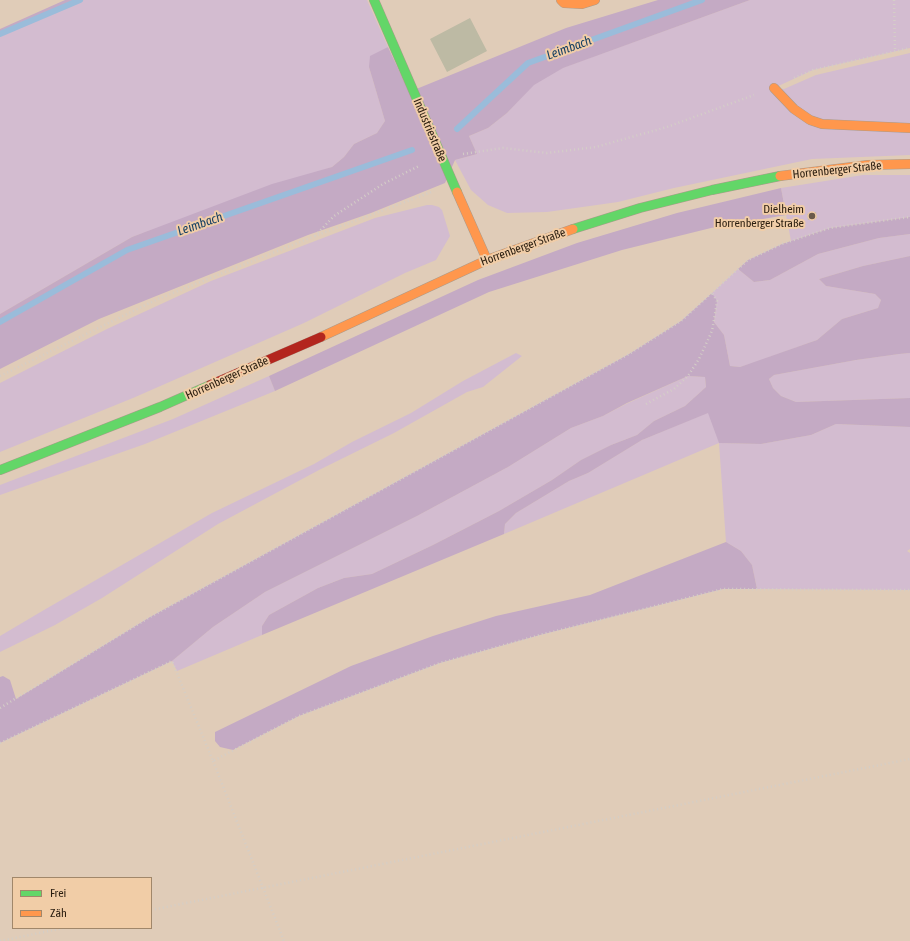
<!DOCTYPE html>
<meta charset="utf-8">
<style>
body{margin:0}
#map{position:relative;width:910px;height:941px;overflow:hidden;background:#e0ccb8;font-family:"Asap Condensed",sans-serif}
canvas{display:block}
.legend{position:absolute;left:12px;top:877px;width:140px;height:52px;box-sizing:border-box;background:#f1cda7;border:1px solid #a1876a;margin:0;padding:5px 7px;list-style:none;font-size:12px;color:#2a1d0f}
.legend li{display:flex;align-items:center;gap:8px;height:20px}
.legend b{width:20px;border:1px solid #a1876a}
</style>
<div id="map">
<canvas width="910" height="941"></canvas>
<ul class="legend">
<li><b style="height:5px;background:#63d668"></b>Frei</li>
<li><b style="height:5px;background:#ff974d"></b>Zäh</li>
</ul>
</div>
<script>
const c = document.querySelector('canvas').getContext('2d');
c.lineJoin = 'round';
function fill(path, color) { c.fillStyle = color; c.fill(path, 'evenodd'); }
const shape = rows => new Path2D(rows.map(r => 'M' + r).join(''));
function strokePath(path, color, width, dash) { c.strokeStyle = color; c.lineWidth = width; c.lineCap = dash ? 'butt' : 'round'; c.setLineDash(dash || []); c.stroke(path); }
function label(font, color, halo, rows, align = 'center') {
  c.font = font + ' "Asap Condensed",sans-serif'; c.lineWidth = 4; c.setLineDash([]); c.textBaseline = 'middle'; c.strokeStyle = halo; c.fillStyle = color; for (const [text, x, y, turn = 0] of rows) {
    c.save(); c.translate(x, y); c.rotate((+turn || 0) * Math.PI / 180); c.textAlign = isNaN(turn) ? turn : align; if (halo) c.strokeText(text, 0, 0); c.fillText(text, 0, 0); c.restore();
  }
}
fill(shape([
 [84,0,367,0,388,47,369,67,385,121,377,133,354,144,344,157,332,167,132,237,0,314,0,36],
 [750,0,910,0,910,48,813,70,774,88,784,89,816,75,910,53,910,155,812,159,674,188,618,202,547,212,507,213,488,205,471,190,455,160,477,154,469,136,488,128,507,113,533,85,562,68],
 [863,175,910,175,910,217,830,228,791,241,781,188],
 [427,205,432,205,439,207,442,210,450,236,436,260,405,273,304,323,133,398,0,452,0,383,107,329,211,281,375,218],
 [910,234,910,256,863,266,819,279,826,286,875,294,881,300,878,308,842,319,817,340,753,363,740,367,730,366,724,335,714,322,716,308,712,293,738,269,754,282,770,280,818,254,879,238],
 [516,353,522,356,483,387,467,392,394,433,319,470,218,524,102,598,55,625,0,652,0,636,44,610,212,513,314,464,352,442,411,413,463,381],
 [910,353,910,398,796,402,781,396,773,388,769,379,774,375,856,360,899,354],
 [269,376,275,391,145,444,0,495,0,485,173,419],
 [688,376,705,377,706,387,685,406,654,421,637,435,611,445,581,460,552,480,499,511,433,545,372,574,344,578,318,588,269,615,262,626,262,635,177,671,172,661,213,627,265,592,417,516,508,467,571,428,603,416,626,404],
 [709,412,720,443,761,444,811,435,836,424,910,427,910,549,907,551,910,553,910,590,757,589,752,565,741,551,726,542,719,443,504,534,505,524,516,513,569,481,588,473,642,440]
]), '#d3bcd0');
fill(shape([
 [65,0,84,0,0,36,0,29],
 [658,0,750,0,563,68,534,85,507,113,488,128,469,136,477,154,455,160,445,183,371,213,308,235,99,319,0,369,0,314,132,237,272,184,332,167,344,157,354,144,377,133,385,121,369,67,370,56,388,47,409,92,566,28],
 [781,188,786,215,711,228,622,250,489,292,275,391,269,376,478,280,577,243,677,213],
 [910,217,910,234,879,238,818,254,770,280,754,282,738,269,748,260,782,244,830,228],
 [910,256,910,353,899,354,856,360,774,375,769,379,773,388,781,396,796,402,910,398,910,427,836,424,811,435,761,444,719,443,708,413,642,440,588,473,569,481,516,513,505,524,504,534,262,635,262,626,269,615,318,588,344,578,372,574,433,545,499,511,552,480,581,460,611,445,637,435,654,421,685,406,706,387,705,377,688,376,627,403,603,416,571,428,508,467,417,516,265,592,213,627,172,661,0,743,0,677,3,676,10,680,16,699,150,617,629,354,681,321,712,293,717,301,714,322,724,335,730,366,740,367,817,340,842,319,878,308,881,300,875,294,826,286,819,279,863,266],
 [726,542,741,551,752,565,757,589,723,589,540,635,440,663,299,716,233,750,220,747,215,741,215,732,351,666,433,636,496,616,590,595]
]), '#c4aac4');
strokePath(shape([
 [0,34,80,0],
 [457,129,528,63,702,0],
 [0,322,127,250,412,150]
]), '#9abcda', 6);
fill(shape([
 [470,18,487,51,447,72,430,39],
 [816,212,817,218,808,220,807,214]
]), '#bdbaa4');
const fast = shape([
 [374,0,457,192],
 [573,229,640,208,712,190,780,176],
 [0,470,160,407,210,385]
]);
const slow = shape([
 [561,0,564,3,582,4,595,0],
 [774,88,794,109,810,120,822,124,910,128],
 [780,176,868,165,910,164],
 [457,192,487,260],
 [321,337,487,260,573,229]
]);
const jam = shape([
 [210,385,321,337]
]);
strokePath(fast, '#ab9b8b', 10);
strokePath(slow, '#ab9b8b', 10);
strokePath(jam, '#ab9b8b', 10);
strokePath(shape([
 [894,0,895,51],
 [794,78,813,70,910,48],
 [463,154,503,148,547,153,596,147,667,127,754,95],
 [315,236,334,216,383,184,419,166],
 [0,376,158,299,315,236,434,191],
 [646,404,674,389,688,376,699,359,712,331,716,308,717,301,712,293],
 [0,708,150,617,629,354,681,321,748,260,782,244,830,228,910,217],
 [0,743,172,661,213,761,299,716,440,663,540,635,723,589,910,590],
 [213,761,284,941],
 [151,910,910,759],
 [0,941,64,928]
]), '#d4cec7', 2.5, [1, 3]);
strokePath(fast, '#63d668', 9);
strokePath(slow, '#ff974d', 9);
strokePath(jam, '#b3261e', 9);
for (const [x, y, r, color] of [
 [812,216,4,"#6a5a4a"]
]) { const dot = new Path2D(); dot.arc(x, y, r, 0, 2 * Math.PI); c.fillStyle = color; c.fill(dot); strokePath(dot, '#f1cda7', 1.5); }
label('12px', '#2a1d0f', '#f1cda7', [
 ["Industriestraße",430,130,67],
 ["Horrenberger Straße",837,170,-6],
 ["Horrenberger Straße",523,247,-20],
 ["Horrenberger Straße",227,378,-24]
]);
label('12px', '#2a1d0f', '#f1cda7', [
 ["Dielheim",804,209],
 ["Horrenberger Straße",804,223]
], 'right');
label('italic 13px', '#174063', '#f1cda7', [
 ["Leimbach",569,48,-20],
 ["Leimbach",200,224,-19]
]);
</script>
